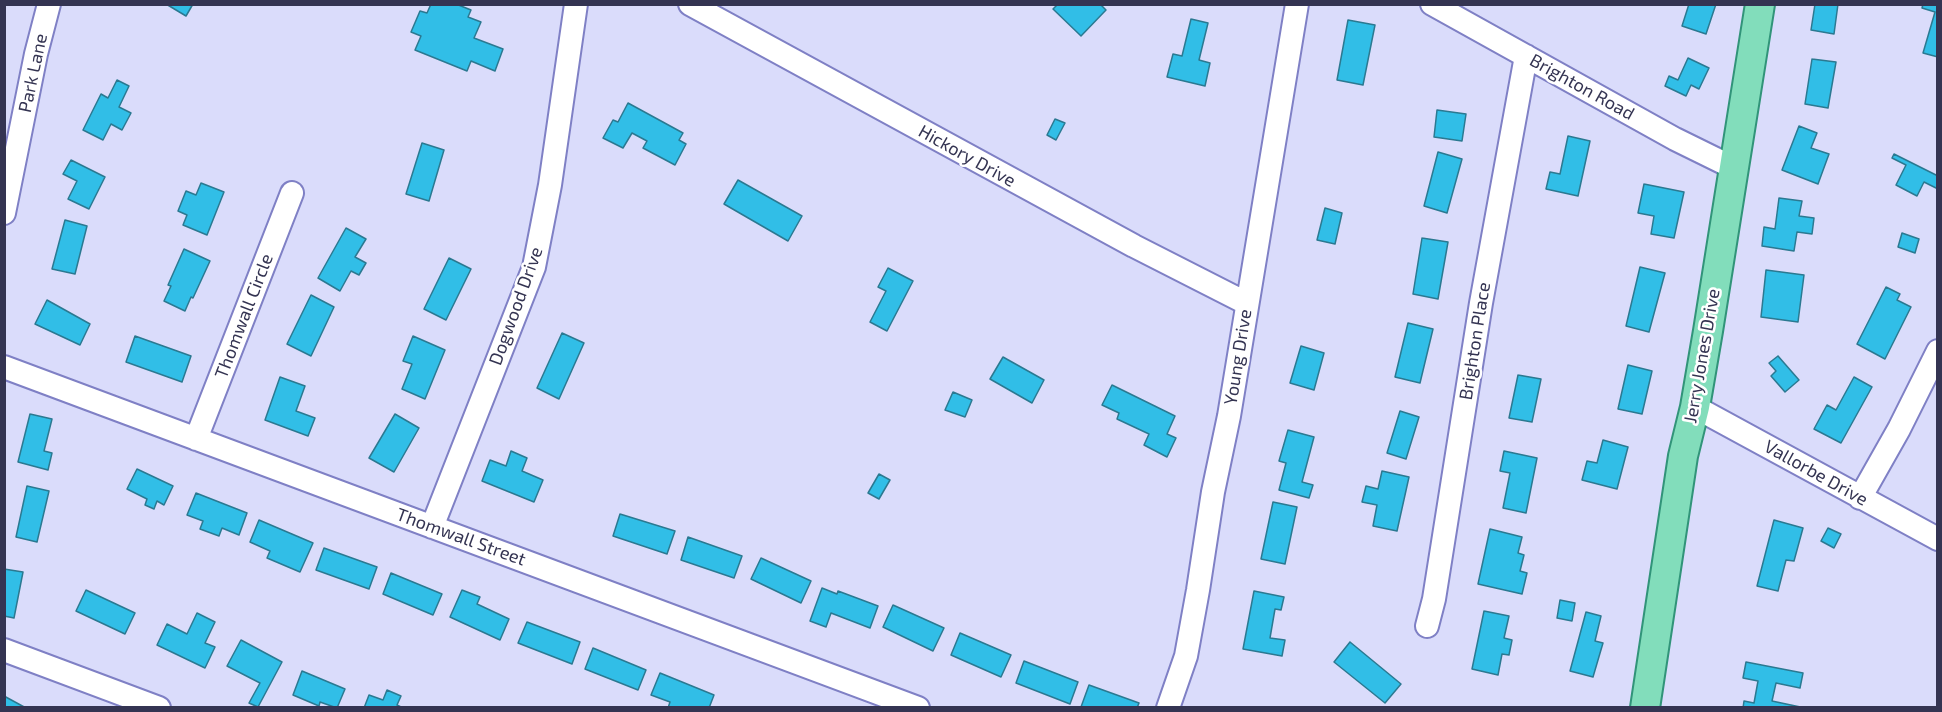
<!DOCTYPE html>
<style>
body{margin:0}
#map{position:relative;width:1942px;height:712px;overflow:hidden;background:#dadcfb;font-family:"Exo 2",sans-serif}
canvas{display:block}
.frame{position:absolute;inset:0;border:6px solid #343452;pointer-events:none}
</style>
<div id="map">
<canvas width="1942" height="712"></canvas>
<div class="frame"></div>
</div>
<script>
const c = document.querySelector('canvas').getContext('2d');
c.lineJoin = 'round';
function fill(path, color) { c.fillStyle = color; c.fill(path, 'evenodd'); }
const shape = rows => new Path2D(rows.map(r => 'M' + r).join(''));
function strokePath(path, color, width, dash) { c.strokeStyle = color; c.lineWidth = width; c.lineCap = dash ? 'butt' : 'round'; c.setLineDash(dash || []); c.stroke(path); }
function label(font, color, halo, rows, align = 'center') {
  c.font = font + ' "Exo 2",sans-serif'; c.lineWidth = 5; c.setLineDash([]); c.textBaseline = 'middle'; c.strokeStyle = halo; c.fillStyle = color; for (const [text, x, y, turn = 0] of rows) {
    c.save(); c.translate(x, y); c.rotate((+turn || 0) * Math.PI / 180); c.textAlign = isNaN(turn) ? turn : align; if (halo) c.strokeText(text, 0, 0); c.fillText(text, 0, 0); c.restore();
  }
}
const building = shape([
 [166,4,193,4,186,16,166,4],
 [431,4,456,4,471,10,468,17,481,22,474,38,503,49,495,71,471,61,467,71,415,50,421,36,411,32,420,11,427,13,431,4],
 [1058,4,1100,4,1106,10,1081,36,1053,9,1058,4],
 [1689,4,1716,4,1706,34,1682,26,1689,4],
 [1815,4,1838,4,1834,34,1811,30,1815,4],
 [1923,4,1938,4,1938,57,1923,53,1935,12,1922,8,1923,4],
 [1191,19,1208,23,1199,60,1210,63,1205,86,1167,77,1173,54,1182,56,1191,19],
 [1348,20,1375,25,1363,85,1337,80,1348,20],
 [1688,58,1709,68,1699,89,1691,85,1686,96,1665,86,1669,76,1678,80,1688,58],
 [1812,59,1836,62,1828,108,1805,104,1812,59],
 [117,80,129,86,119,107,131,113,122,130,111,124,103,140,83,130,101,94,108,98,117,80],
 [628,103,683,133,679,140,686,144,675,165,643,148,647,141,632,133,623,148,603,138,613,120,618,122,628,103],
 [1437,110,1466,114,1462,141,1434,137,1437,110],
 [1055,119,1065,123,1056,140,1047,135,1055,119],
 [1799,126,1817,133,1811,148,1829,154,1818,184,1782,170,1799,126],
 [1568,136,1590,141,1578,196,1546,189,1550,172,1560,174,1568,136],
 [422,143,444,150,429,201,406,194,422,143],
 [1438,152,1462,159,1447,213,1424,206,1438,152],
 [1894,154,1938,176,1938,189,1924,182,1917,196,1896,185,1906,165,1892,158,1894,154],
 [71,160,105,177,89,209,68,199,77,181,63,174,71,160],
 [738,180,802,216,788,241,724,204,738,180],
 [201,183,224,192,207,235,183,225,187,215,178,211,186,191,196,195,201,183],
 [1644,184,1684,192,1674,238,1651,234,1654,216,1638,213,1644,184],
 [1779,198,1802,201,1799,216,1814,218,1812,234,1797,232,1794,251,1762,246,1764,227,1775,229,1779,198],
 [1325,208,1342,213,1335,244,1317,240,1325,208],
 [65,220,87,226,75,274,52,269,65,220],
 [346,228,366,239,355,257,366,263,359,275,351,271,340,291,318,278,346,228],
 [1902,233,1919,239,1915,253,1898,247,1902,233],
 [1422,238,1448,242,1438,299,1413,294,1422,238],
 [184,249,210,261,193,298,191,297,185,311,164,301,171,286,168,285,184,249],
 [449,258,471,269,446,320,424,309,449,258],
 [1640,267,1665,273,1649,332,1626,326,1640,267],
 [888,268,913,281,887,331,870,322,886,291,878,287,888,268],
 [1766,270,1804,275,1798,322,1761,317,1766,270],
 [1886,287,1900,294,1897,300,1911,307,1885,359,1857,344,1886,287],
 [311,295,334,307,311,356,287,344,311,295],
 [47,300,90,324,80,345,35,324,47,300],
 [1408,323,1433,329,1420,383,1395,377,1408,323],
 [562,333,584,343,559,399,537,388,562,333],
 [135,336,191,356,182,382,126,362,135,336],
 [413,336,445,350,425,399,402,389,412,364,403,361,413,336],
 [1301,346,1324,353,1314,390,1290,383,1301,346],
 [1778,356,1799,380,1785,392,1771,376,1776,371,1769,363,1778,356],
 [1003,357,1044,380,1032,403,990,379,1003,357],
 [1628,365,1652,371,1642,414,1618,409,1628,365],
 [1518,375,1541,379,1532,422,1509,418,1518,375],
 [280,377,305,386,296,411,315,418,308,436,265,420,280,377],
 [1854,377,1872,387,1841,443,1814,429,1827,405,1836,410,1854,377],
 [1112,385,1175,416,1167,434,1176,438,1167,457,1144,445,1149,434,1117,419,1119,413,1102,405,1112,385],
 [953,392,972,400,965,417,945,410,953,392],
 [1400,411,1419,417,1406,459,1387,453,1400,411],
 [30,414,52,419,44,451,52,453,48,470,18,462,30,414],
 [395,414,419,428,394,472,369,458,395,414],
 [1288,430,1314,437,1302,482,1313,485,1309,498,1279,490,1286,463,1279,461,1288,430],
 [1603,440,1628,447,1617,489,1582,480,1587,461,1597,463,1603,440],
 [511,451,527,458,522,471,543,480,534,502,482,481,490,460,506,466,511,451],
 [1504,451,1537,458,1526,513,1503,508,1510,473,1500,471,1504,451],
 [137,469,173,486,164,505,157,501,154,509,145,505,147,499,127,489,137,469],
 [1382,471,1409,477,1397,531,1373,526,1377,505,1362,502,1366,486,1378,489,1382,471],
 [879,474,890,480,879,499,868,493,879,474],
 [27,486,49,491,37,542,16,537,27,486],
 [196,493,247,513,239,535,222,528,219,536,200,529,203,521,187,515,196,493],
 [1273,502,1297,507,1285,564,1261,559,1273,502],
 [620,514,675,531,667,554,613,536,620,514],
 [259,520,313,543,300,572,267,558,270,551,250,542,259,520],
 [1774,520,1803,528,1794,561,1786,560,1778,591,1757,586,1774,520],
 [1828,528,1841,534,1834,548,1821,541,1828,528],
 [1490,529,1522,537,1518,553,1524,555,1520,571,1527,573,1522,594,1478,584,1490,529],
 [688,537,742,556,734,578,681,560,688,537],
 [324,548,377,567,369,589,316,570,324,548],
 [761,558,811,581,801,603,751,579,761,558],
 [4,569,23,572,14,618,4,616,4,569],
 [391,573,442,594,433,615,383,594,391,573],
 [822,588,837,594,838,591,878,606,870,628,831,613,826,627,810,621,822,588],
 [86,590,135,613,125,634,76,611,86,590],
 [462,590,480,597,477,604,509,619,500,640,450,617,462,590],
 [1254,591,1284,597,1281,610,1275,609,1270,638,1285,640,1282,656,1243,649,1254,591],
 [1560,600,1575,603,1572,621,1557,618,1560,600],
 [893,605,944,628,933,651,883,627,893,605],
 [1484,611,1509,616,1504,638,1512,640,1509,655,1502,654,1498,675,1472,669,1484,611],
 [1586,612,1601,616,1595,641,1603,643,1593,677,1570,671,1586,612],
 [197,613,215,622,205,643,215,647,205,668,157,645,167,624,187,634,197,613],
 [527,622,580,642,572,664,518,643,527,622],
 [960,633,1011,655,1001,677,951,655,960,633],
 [241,640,282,662,258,707,249,703,260,683,227,666,241,640],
 [1350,642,1401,684,1385,703,1334,662,1350,642],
 [593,648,646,670,638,690,585,669,593,648],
 [1024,661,1078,682,1070,704,1016,683,1024,661],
 [1746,662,1803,673,1800,688,1776,683,1772,701,1805,708,1743,708,1744,701,1754,703,1758,681,1743,678,1746,662],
 [302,671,345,689,337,708,320,702,319,706,293,695,302,671],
 [660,673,714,695,709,708,668,708,670,702,651,695,660,673],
 [1089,685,1139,703,1137,708,1081,707,1089,685],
 [387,690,401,696,397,705,403,708,364,708,369,695,383,700,387,690],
 [4,696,26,708,4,708,4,696]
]);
fill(building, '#31bee7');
strokePath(building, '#2b7991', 1.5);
const minor = shape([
 [690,4,1134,246,1246,303],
 [1432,4,1675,139,1734,168],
 [4,213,36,54,49,4],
 [4,367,918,708],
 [1695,407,1938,539],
 [196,439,292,193],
 [1860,498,1899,429,1938,351],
 [432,527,534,267,550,185,576,4],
 [1427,626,1434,599,1481,303,1526,56],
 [4,650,159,708],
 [1168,708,1186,656,1198,590,1213,492,1229,416,1297,4]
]);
const major = shape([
 [1645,708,1683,456,1695,407,1708,331,1760,4]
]);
strokePath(minor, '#7f80c5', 26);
strokePath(major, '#319479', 32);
strokePath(minor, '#fff', 22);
strokePath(major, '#82ddbb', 28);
label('18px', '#343452', '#fff', [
 ["Park Lane",33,73,-78],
 ["Brighton Road",1582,87,29],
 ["Hickory Drive",967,156,29],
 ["Dogwood Drive",516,306,-70],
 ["Thomwall Circle",244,316,-69],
 ["Brighton Place",1475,341,-81],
 ["Jerry Jones Drive",1702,356,-80],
 ["Young Drive",1238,357,-81],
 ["Vallorbe Drive",1816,473,29],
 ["Thomwall Street",461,537,20]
]);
</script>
